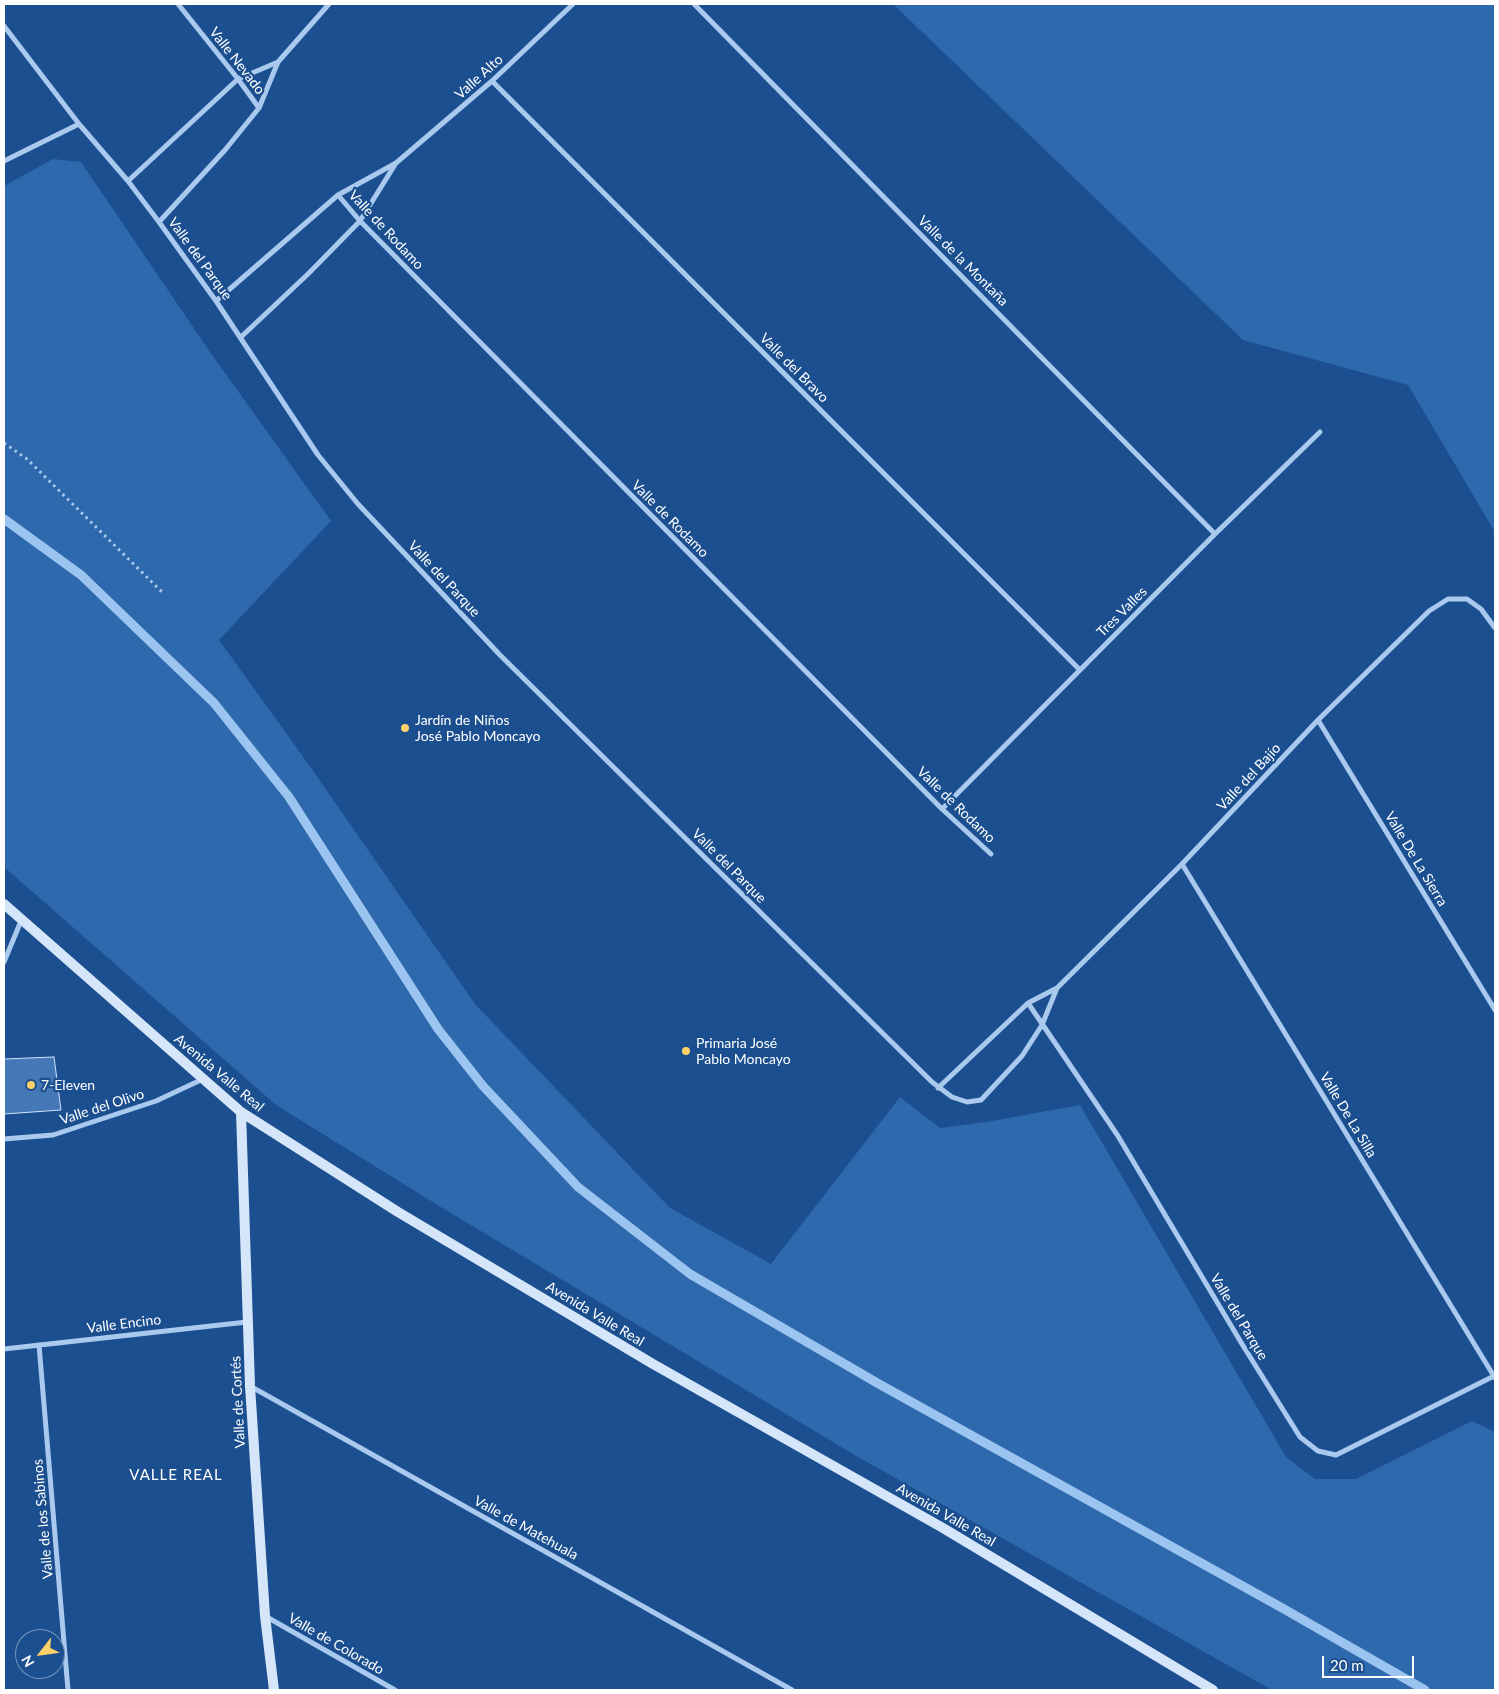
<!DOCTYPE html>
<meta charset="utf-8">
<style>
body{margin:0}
#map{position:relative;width:1499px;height:1694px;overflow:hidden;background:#1b4f8f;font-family:Lato,sans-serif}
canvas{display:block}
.frame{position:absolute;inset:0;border:5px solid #fff;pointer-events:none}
.north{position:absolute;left:15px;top:1629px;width:50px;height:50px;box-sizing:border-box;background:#1b4f8f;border:1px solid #7695bc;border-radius:50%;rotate:240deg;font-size:14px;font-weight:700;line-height:20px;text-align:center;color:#fff}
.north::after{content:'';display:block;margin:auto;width:18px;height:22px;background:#ffd166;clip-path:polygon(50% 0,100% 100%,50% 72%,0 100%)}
.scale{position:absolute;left:1322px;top:1656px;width:92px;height:22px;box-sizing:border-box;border:2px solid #fff;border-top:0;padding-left:6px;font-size:15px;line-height:18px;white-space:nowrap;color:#fff;-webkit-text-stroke:4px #1b4f8f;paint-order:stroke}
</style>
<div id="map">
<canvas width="1499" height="1694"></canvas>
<div class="frame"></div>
<div class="north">N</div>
<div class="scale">20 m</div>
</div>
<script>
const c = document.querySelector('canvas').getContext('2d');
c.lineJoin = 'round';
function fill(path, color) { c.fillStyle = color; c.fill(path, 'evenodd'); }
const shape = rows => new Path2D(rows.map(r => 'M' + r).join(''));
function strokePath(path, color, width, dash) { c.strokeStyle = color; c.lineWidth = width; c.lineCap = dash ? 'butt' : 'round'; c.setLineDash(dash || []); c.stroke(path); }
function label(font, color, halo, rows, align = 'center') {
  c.font = font + ' Lato,sans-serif'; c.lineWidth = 4.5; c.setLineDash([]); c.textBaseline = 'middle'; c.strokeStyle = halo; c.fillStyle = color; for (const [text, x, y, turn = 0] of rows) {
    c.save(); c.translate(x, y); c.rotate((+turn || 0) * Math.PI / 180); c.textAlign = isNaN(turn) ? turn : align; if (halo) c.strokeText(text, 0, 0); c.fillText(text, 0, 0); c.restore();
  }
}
fill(shape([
 [893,4,1495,4,1495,532,1408,385,1243,340],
 [53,159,81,162,210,352,331,521,219,640,309,765,475,1004,670,1208,771,1264,900,1097,940,1128,986,1122,1080,1105,1286,1457,1315,1479,1356,1479,1472,1421,1495,1432,1495,1690,1272,1690,858,1457,444,1209,276,1105,4,867,4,186]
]), '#2e69ad');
strokePath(shape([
 [4,519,81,575,214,703,289,797,438,1029,483,1086,578,1187,690,1274,879,1384,1284,1609,1425,1690]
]), '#9cc4f0', 9);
const building = shape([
 [54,1057,61,1110,4,1114,4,1059,54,1057]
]);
fill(building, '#4478b7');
strokePath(building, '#cfe3fa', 1);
strokePath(shape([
 [4,443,27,459,163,593]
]), '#a9c9ee', 3, [2.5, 4]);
strokePath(shape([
 [178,4,238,79,259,108],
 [694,4,1215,534],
 [4,26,79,124,128,181,159,222,216,301,318,455,358,504,500,655,932,1082,952,1097,967,1102,981,1100,1022,1056,1042,1025,1057,988],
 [492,81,1080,670],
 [4,161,79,124],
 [128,181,238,79,278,62],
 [338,195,360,221,942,809,991,854],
 [159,222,225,150,259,108,278,62,329,4],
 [216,301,338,195,396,163,492,81,573,4],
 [241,337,308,274,360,221,396,163],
 [1318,720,1495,1010],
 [942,809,1215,534,1320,432],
 [1182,864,1495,1378],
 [4,962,21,921],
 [1028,1003,1118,1136,1242,1344,1300,1437,1318,1451,1336,1455,1494,1376],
 [938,1088,1028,1003,1057,988,1182,864,1318,720,1429,611,1448,599,1467,599,1481,609,1495,628],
 [4,1139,53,1135,156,1101,203,1079],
 [39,1345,68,1690],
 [4,1349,247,1322],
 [250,1386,792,1690],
 [265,1616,395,1690]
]), '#a9c9ee', 5);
strokePath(shape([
 [4,904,241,1112,398,1212,653,1364,943,1528,1213,1690],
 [241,1112,250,1386,265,1616,274,1690]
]), '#d6e6fa', 10);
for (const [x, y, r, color] of [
 [405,728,5,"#ffd166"],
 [686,1051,5,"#ffd166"],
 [31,1085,5,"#ffd166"]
]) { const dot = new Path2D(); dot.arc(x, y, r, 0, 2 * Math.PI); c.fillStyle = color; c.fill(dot); strokePath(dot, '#1b4f8f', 2); }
label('14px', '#fff', '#1b4f8f', [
 ["Valle Nevado",237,61,52],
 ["Valle Alto",479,77,-42],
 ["Valle de Rodamo",386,230,47],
 ["Valle del Parque",200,259,54],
 ["Valle de la Montaña",963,261,45],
 ["Valle del Bravo",794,368,45],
 ["Valle de Rodamo",670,519,45],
 ["Valle del Parque",444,579,47],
 ["Tres Valles",1122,612,-45],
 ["Valle del Bajío",1249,777,-47],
 ["Valle de Rodamo",956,805,44],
 ["Valle De La Sierra",1416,859,59],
 ["Valle del Parque",729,866,45],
 ["Avenida Valle Real",219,1073,40],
 ["Valle del Olivo",102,1107,-18],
 ["Valle De La Silla",1348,1115,59],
 ["Avenida Valle Real",595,1314,31],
 ["Valle del Parque",1239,1317,59],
 ["Valle Encino",124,1324,-7],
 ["Valle de Cortés",238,1402,-93],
 ["Avenida Valle Real",946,1515,30],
 ["Valle de los Sabinos",43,1519,-95],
 ["Valle de Matehuala",526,1528,29],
 ["Valle de Colorado",336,1644,30]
]);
label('14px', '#fff', '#1b4f8f', [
 ["Jardín de Niños",415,720],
 ["José Pablo Moncayo",415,736],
 ["Primaria José",696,1043],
 ["Pablo Moncayo",696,1059],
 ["7-Eleven",41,1085]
], 'left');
c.letterSpacing = '1px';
label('15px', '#fff', '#1b4f8f', [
 ["VALLE REAL",176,1475]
]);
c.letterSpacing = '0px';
</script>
